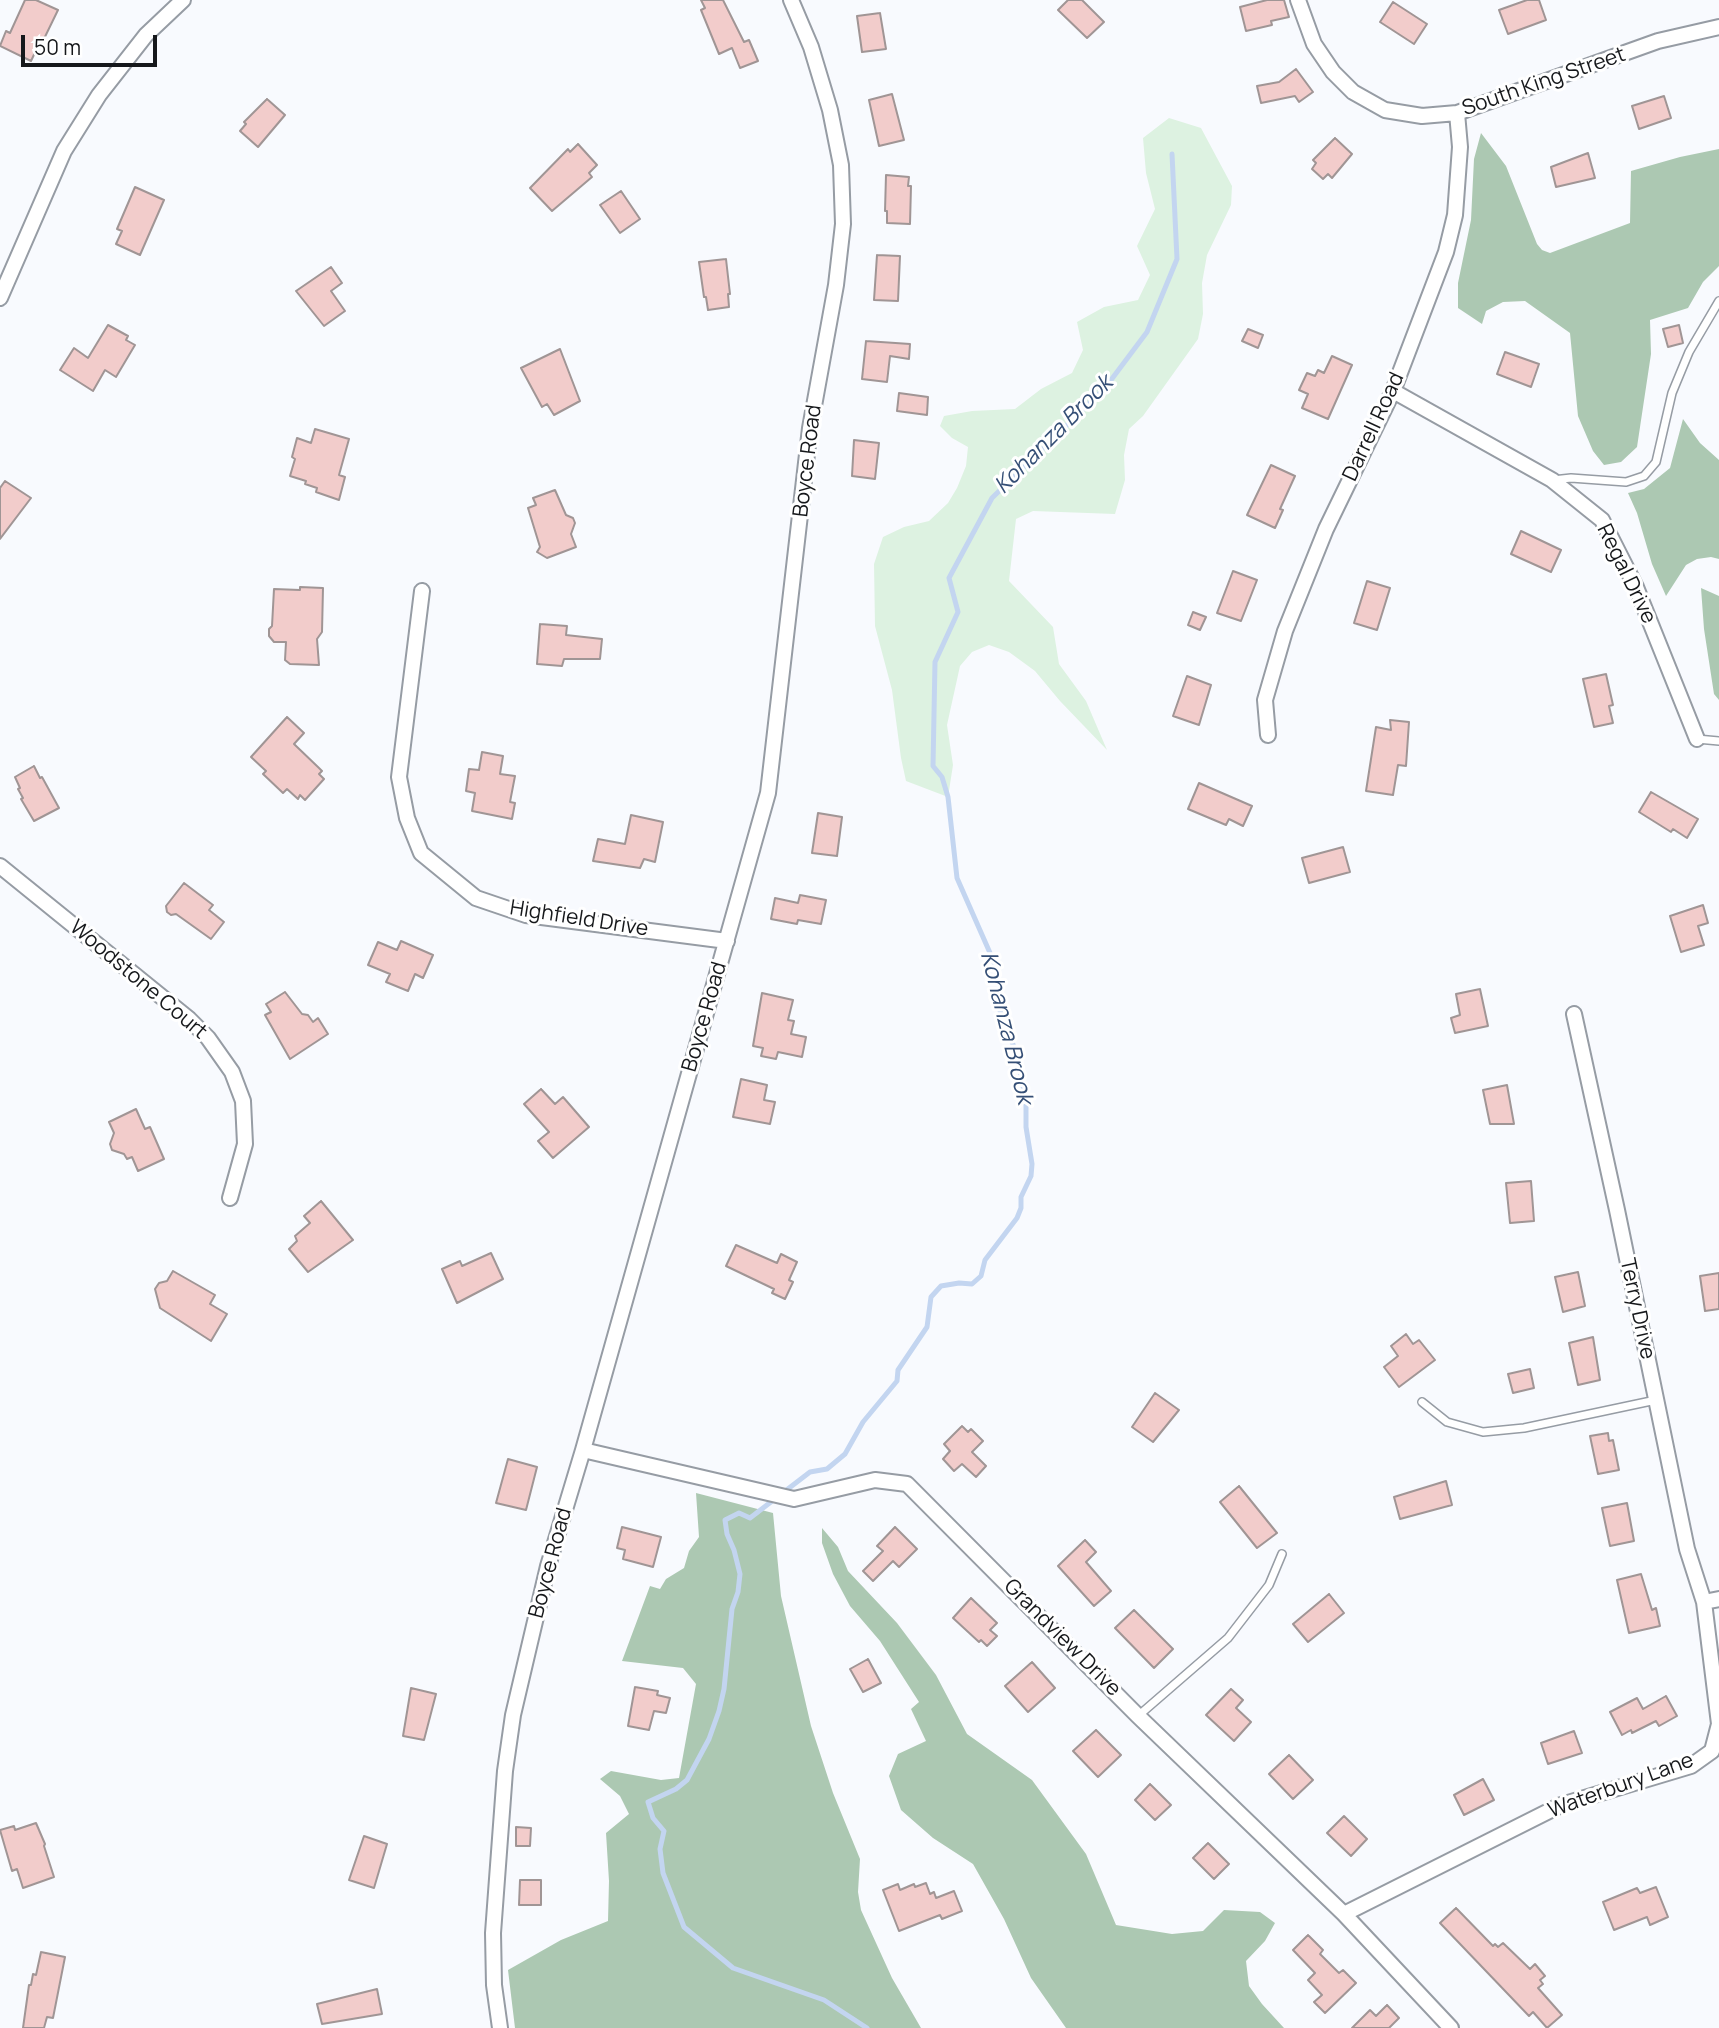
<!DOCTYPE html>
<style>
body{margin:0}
#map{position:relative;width:1719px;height:2028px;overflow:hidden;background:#f8fafe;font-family:Manrope,sans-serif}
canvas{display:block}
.scale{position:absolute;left:21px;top:35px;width:136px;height:32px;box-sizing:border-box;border:4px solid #16181b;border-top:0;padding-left:9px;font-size:21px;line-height:24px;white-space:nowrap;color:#16181b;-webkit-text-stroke:5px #fff;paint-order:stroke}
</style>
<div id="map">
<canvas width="1719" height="2028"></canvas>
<div class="scale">50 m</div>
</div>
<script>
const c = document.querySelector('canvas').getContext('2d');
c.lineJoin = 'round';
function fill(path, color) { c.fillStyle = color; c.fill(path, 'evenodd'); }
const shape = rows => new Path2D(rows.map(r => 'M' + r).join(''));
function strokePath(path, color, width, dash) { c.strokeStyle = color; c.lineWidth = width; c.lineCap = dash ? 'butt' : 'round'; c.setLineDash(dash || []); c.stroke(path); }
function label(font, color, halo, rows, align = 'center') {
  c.font = font + ' Manrope,sans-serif'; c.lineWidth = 6; c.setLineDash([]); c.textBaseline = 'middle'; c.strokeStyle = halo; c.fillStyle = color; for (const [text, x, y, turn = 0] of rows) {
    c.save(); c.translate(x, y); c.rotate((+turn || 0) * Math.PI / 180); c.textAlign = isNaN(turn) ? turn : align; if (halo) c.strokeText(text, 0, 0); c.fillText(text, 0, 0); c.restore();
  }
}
fill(shape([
 [1169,118,1201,128,1232,186,1231,205,1207,255,1202,283,1203,314,1198,339,1143,416,1129,429,1124,455,1125,480,1115,514,1033,511,1016,519,1009,581,1053,627,1059,664,1086,701,1107,750,1060,701,1035,671,1009,652,989,645,972,652,960,666,947,725,953,765,948,797,906,781,901,758,892,690,875,626,874,564,883,537,904,527,929,521,948,503,957,488,966,466,968,447,952,438,940,426,944,416,972,411,1015,409,1041,389,1072,373,1083,350,1077,322,1104,307,1138,300,1150,275,1137,246,1155,209,1146,173,1143,138]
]), '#ddf2e1');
fill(shape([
 [1481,133,1506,166,1537,244,1542,250,1550,253,1630,223,1631,171,1680,157,1719,149,1719,266,1703,282,1688,308,1650,320,1651,354,1637,447,1621,462,1604,465,1593,451,1578,416,1570,333,1525,301,1503,302,1486,311,1482,324,1458,308,1458,283,1471,220,1474,159],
 [1683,419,1700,443,1719,460,1719,559,1711,557,1697,559,1686,565,1666,596,1652,564,1637,513,1628,493,1644,489,1670,468],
 [1701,588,1719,596,1719,700,1714,694,1704,629],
 [696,1493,773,1513,781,1596,811,1726,833,1793,860,1859,858,1892,861,1910,892,1978,921,2028,515,2028,508,1970,561,1940,608,1921,609,1881,606,1833,629,1814,620,1796,600,1779,611,1771,661,1780,679,1778,696,1684,683,1668,622,1661,650,1586,660,1589,666,1579,684,1568,689,1551,699,1537],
 [822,1528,838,1547,848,1571,897,1623,936,1675,967,1734,1032,1780,1086,1854,1116,1925,1172,1934,1203,1931,1224,1910,1260,1912,1275,1923,1265,1941,1246,1961,1249,1986,1262,2004,1284,2028,1066,2028,1031,1978,1004,1919,973,1864,933,1838,901,1810,889,1776,898,1754,926,1741,911,1709,919,1702,880,1641,850,1606,833,1574,822,1543]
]), '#acc8b2');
strokePath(shape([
 [867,2028,824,2000,733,1968,684,1927,663,1873,660,1849,664,1831,653,1818,648,1802,676,1789,687,1780,709,1739,719,1711,724,1689,732,1609,738,1592,740,1574,734,1550,727,1534,725,1520,739,1513,750,1518,810,1472,827,1469,845,1454,863,1422,897,1381,898,1370,927,1327,931,1297,941,1286,959,1283,972,1284,981,1276,985,1260,1017,1218,1021,1208,1021,1197,1031,1176,1032,1164,1026,1127,1026,1101,1017,1055,996,1000,1001,990,994,962,957,878,948,797,942,777,933,766,935,662,958,612,949,578,992,498,1105,388,1147,332,1177,259,1172,154]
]), '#c3d5f0', 5);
const building = shape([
 [25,0,36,0,58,10,41,45,39,44,31,61,0,46,6,31,10,33,25,0],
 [701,0,723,0,744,42,749,40,758,61,740,68,732,48,719,54,701,10,705,8,701,0],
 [1068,0,1082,0,1104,22,1087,38,1058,10,1068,0],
 [1267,0,1284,0,1289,17,1271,21,1272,25,1246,31,1240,7,1267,0],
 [1527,0,1539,0,1546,20,1508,34,1499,10,1527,0],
 [1393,2,1427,24,1414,44,1380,22,1393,2],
 [880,13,886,49,862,52,857,16,880,13],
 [1296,69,1313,92,1299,102,1295,96,1261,103,1257,86,1279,82,1296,69],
 [892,94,904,140,879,146,869,100,892,94],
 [1664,96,1671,118,1639,129,1632,106,1664,96],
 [267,99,285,115,258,147,240,131,246,124,244,122,267,99],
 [1335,138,1352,154,1332,178,1328,174,1323,179,1312,169,1316,163,1313,160,1335,138],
 [578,144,597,165,589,173,592,177,552,211,530,188,568,149,570,152,578,144],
 [1588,153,1595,178,1556,187,1551,167,1588,153],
 [886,175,909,177,908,186,911,186,910,224,887,223,887,211,885,211,886,175],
 [135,187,164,200,140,255,116,244,122,231,117,229,135,187],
 [621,191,640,219,620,233,600,205,621,191],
 [877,255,900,256,898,301,874,300,877,255],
 [726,259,730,294,728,294,729,307,708,310,706,297,704,297,699,262,726,259],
 [331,267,342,283,331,291,345,311,324,326,296,291,331,267],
 [108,325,128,336,126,340,135,345,116,377,105,370,93,391,60,370,74,348,88,358,108,325],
 [1679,325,1683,343,1668,347,1663,329,1679,325],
 [1248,329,1263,335,1258,348,1242,341,1248,329],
 [866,341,910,344,909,359,890,356,887,382,862,379,866,341],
 [560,349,580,401,554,415,547,404,542,407,521,368,560,349],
 [1505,352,1539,364,1531,387,1497,374,1505,352],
 [1332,356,1352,365,1328,419,1302,408,1308,394,1299,390,1307,373,1315,376,1318,370,1324,373,1332,356],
 [899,393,928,397,927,415,897,411,899,393],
 [315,429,349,439,339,475,345,477,339,500,316,492,317,488,305,484,306,481,290,476,295,459,292,457,297,438,311,443,315,429],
 [854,440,879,443,875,479,852,476,854,440],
 [1271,465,1295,476,1280,509,1283,510,1275,528,1247,515,1271,465],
 [5,481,31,498,0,539,0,488,5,481],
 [555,490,566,515,573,518,575,523,571,534,576,547,547,558,537,552,540,547,528,508,536,505,533,498,555,490],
 [1521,531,1561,550,1551,572,1511,554,1521,531],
 [1233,571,1257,580,1241,621,1217,613,1233,571],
 [1367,581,1390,588,1377,630,1354,623,1367,581],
 [300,587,323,588,322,632,317,639,319,665,290,664,285,660,286,642,274,642,269,636,269,629,272,626,274,589,300,590,300,587],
 [1193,612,1206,617,1200,630,1188,625,1193,612],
 [540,624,567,626,566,635,602,639,600,659,564,659,562,666,537,664,540,624],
 [1606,674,1613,705,1609,706,1613,723,1594,727,1583,679,1606,674],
 [1187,676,1211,685,1199,725,1173,716,1187,676],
 [287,717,304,733,294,744,319,768,322,771,319,774,324,779,305,800,300,795,298,799,287,789,283,793,263,774,266,771,251,757,287,717],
 [1390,720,1409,722,1406,766,1398,765,1393,795,1366,791,1376,727,1391,730,1390,720],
 [482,752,503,756,500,774,515,776,510,802,515,803,512,819,472,811,475,793,466,791,469,769,479,770,482,752],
 [34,766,40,778,42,777,59,808,34,821,21,799,23,798,18,789,20,788,15,777,34,766],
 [1199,783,1252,806,1243,826,1229,819,1226,825,1188,809,1199,783],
 [1651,792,1698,819,1687,838,1673,829,1671,832,1639,812,1651,792],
 [818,813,842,817,837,856,812,853,818,813],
 [631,815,663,822,655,862,644,859,640,868,593,861,598,839,625,844,631,815],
 [1343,847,1350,872,1309,883,1302,858,1343,847],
 [184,883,213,905,209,910,224,922,211,939,176,914,171,915,167,912,166,906,184,883],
 [800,895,826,900,821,924,798,920,797,924,771,919,775,898,798,903,800,895],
 [1703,905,1708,923,1698,926,1704,945,1681,952,1670,916,1703,905],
 [401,941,433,955,423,978,415,974,408,991,386,982,390,974,368,965,378,942,397,950,401,941],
 [1480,989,1488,1026,1455,1033,1451,1018,1460,1015,1456,994,1480,989],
 [285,992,302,1014,308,1015,313,1022,318,1018,328,1034,290,1059,265,1015,271,1012,266,1004,285,992],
 [762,993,793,1000,788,1020,794,1021,791,1034,806,1037,802,1057,778,1052,776,1059,761,1056,763,1048,753,1046,762,993],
 [741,1079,767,1085,764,1100,775,1102,770,1124,733,1117,741,1079],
 [1507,1085,1514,1124,1490,1124,1483,1090,1507,1085],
 [541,1089,555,1104,563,1097,589,1127,553,1158,538,1141,549,1132,524,1104,541,1089],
 [136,1109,145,1129,150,1127,164,1159,138,1171,132,1157,127,1159,124,1154,112,1150,110,1144,114,1133,109,1122,136,1109],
 [1531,1181,1534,1221,1510,1223,1506,1183,1531,1181],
 [321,1201,353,1240,308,1272,289,1249,297,1241,295,1236,310,1223,304,1216,321,1201],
 [736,1245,777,1263,781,1254,797,1262,789,1280,793,1282,785,1299,772,1293,774,1289,726,1266,736,1245],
 [491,1253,503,1279,457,1303,442,1269,460,1261,462,1266,491,1253],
 [173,1271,215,1295,210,1304,227,1314,211,1341,160,1308,155,1289,159,1283,167,1281,173,1271],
 [1578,1272,1585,1306,1563,1312,1555,1277,1578,1272],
 [1719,1273,1719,1309,1705,1311,1700,1276,1719,1273],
 [1406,1334,1413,1344,1419,1340,1435,1360,1399,1387,1384,1367,1398,1356,1391,1346,1406,1334],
 [1593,1337,1600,1380,1578,1385,1569,1343,1593,1337],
 [1530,1369,1534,1388,1513,1393,1508,1374,1530,1369],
 [1155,1393,1179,1410,1153,1442,1132,1427,1155,1393],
 [962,1426,968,1432,971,1429,983,1441,972,1452,986,1466,976,1477,962,1464,954,1471,943,1459,950,1451,944,1444,962,1426],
 [1608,1433,1609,1441,1613,1440,1619,1470,1598,1474,1590,1436,1608,1433],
 [508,1459,537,1467,526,1510,496,1503,508,1459],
 [1446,1481,1452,1505,1400,1519,1394,1497,1446,1481],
 [1239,1486,1277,1533,1257,1548,1220,1502,1239,1486],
 [1627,1503,1634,1541,1610,1546,1602,1508,1627,1503],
 [622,1527,661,1537,653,1567,623,1559,625,1550,617,1548,622,1527],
 [895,1527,917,1549,899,1567,893,1561,873,1581,863,1571,883,1551,877,1546,895,1527],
 [1085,1540,1096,1552,1086,1562,1111,1591,1094,1606,1058,1566,1085,1540],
 [1641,1574,1652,1610,1656,1608,1660,1626,1629,1633,1617,1580,1641,1574],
 [1329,1594,1344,1613,1308,1642,1293,1624,1329,1594],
 [971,1598,997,1623,990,1630,997,1636,987,1646,981,1640,979,1642,953,1618,971,1598],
 [1134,1610,1173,1649,1154,1668,1115,1628,1134,1610],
 [868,1659,881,1683,863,1692,850,1669,868,1659],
 [1032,1662,1055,1688,1028,1712,1005,1686,1032,1662],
 [635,1687,658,1691,657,1695,670,1698,666,1713,654,1711,649,1730,628,1726,635,1687],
 [411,1688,436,1694,424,1740,403,1736,411,1688],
 [1231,1689,1243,1700,1236,1708,1251,1722,1234,1741,1206,1715,1231,1689],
 [1666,1696,1677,1716,1659,1726,1656,1721,1632,1733,1631,1730,1622,1735,1610,1712,1637,1698,1643,1709,1666,1696],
 [1096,1730,1121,1755,1098,1777,1073,1751,1096,1730],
 [1574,1731,1582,1753,1548,1764,1541,1743,1574,1731],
 [1289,1755,1313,1780,1293,1799,1269,1774,1289,1755],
 [1483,1779,1494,1800,1464,1815,1454,1795,1483,1779],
 [1150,1784,1171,1805,1155,1820,1135,1800,1150,1784],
 [1344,1816,1367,1839,1351,1856,1327,1833,1344,1816],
 [36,1823,45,1844,44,1846,54,1877,23,1888,17,1869,12,1871,0,1830,14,1826,15,1830,36,1823],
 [516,1827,531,1828,530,1846,516,1846,516,1827],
 [364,1836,387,1844,374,1888,349,1880,364,1836],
 [1208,1843,1229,1864,1214,1879,1193,1858,1208,1843],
 [520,1880,541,1880,541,1905,519,1905,520,1880],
 [926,1883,930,1894,934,1892,936,1898,954,1891,962,1911,942,1919,940,1915,899,1931,883,1890,898,1884,900,1890,914,1884,915,1887,926,1883],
 [1656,1887,1668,1917,1650,1925,1647,1917,1614,1930,1603,1902,1637,1888,1640,1893,1656,1887],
 [1456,1908,1493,1946,1495,1944,1498,1947,1503,1943,1530,1969,1535,1964,1545,1976,1540,1980,1543,1984,1538,1988,1562,2015,1547,2028,1533,2012,1529,2016,1440,1923,1456,1908],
 [1308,1935,1323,1950,1320,1954,1339,1973,1343,1970,1356,1983,1325,2013,1314,2002,1322,1995,1308,1980,1315,1973,1293,1950,1308,1935],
 [41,1952,65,1957,53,2018,47,2017,44,2028,23,2028,29,1985,31,1985,33,1974,36,1975,41,1952],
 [377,1989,382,2014,322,2024,317,2004,377,1989],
 [1387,2005,1399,2018,1389,2028,1352,2028,1370,2010,1376,2016,1387,2005]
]);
fill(building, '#f2cccb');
strokePath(building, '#a09595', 2);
const service = shape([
 [1553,480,1571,478,1626,482,1644,476,1656,462,1672,393,1689,352,1719,301],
 [1697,739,1719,741],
 [1422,1402,1447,1422,1483,1432,1524,1428,1656,1400],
 [1138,1716,1228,1638,1269,1585,1282,1554]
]);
const minor = shape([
 [1298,0,1314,44,1333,72,1353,92,1385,110,1422,116,1457,113,1658,41,1719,27],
 [0,298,64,151,99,95,146,35,183,0],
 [1393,391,1552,480,1602,520,1636,587,1697,739],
 [422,591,399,777,407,818,421,853,476,898,526,915,727,941],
 [1268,735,1265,700,1285,631,1326,529,1393,391,1446,252,1455,215,1460,147,1457,113],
 [0,866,189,1019,208,1038,232,1072,243,1101,245,1144,230,1198],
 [1574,1014,1617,1210,1687,1549,1704,1602],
 [583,1450,794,1499,875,1480,907,1484,1138,1716,1344,1914,1451,2028],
 [1344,1914,1561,1805,1691,1766,1712,1751,1719,1724,1704,1602,1719,1599],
 [500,2028,494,1985,493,1933,505,1771,513,1715,548,1566,583,1450,768,793,810,428,836,285,843,224,841,165,830,110,811,47,791,0]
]);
strokePath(service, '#969ca4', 10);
strokePath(minor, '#969ca4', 18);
strokePath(service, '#fff', 7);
strokePath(minor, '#fff', 14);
label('21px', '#16181b', '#fff', [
 ["South King Street",1544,82,-19],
 ["Darrell Road",1374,427,-65],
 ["Boyce Road",808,461,-83],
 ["Regal Drive",1626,574,64],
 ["Highfield Drive",579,919,9],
 ["Woodstone Court",138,980,40],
 ["Boyce Road",705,1017,-74],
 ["Terry Drive",1637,1309,78],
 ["Boyce Road",551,1563,-75],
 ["Grandview Drive",1062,1638,45],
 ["Waterbury Lane",1621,1786,-20]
]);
label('italic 23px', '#354f76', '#fff', [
 ["Kohanza Brook",1054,435,-45],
 ["Kohanza Brook",1006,1028,76]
]);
</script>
